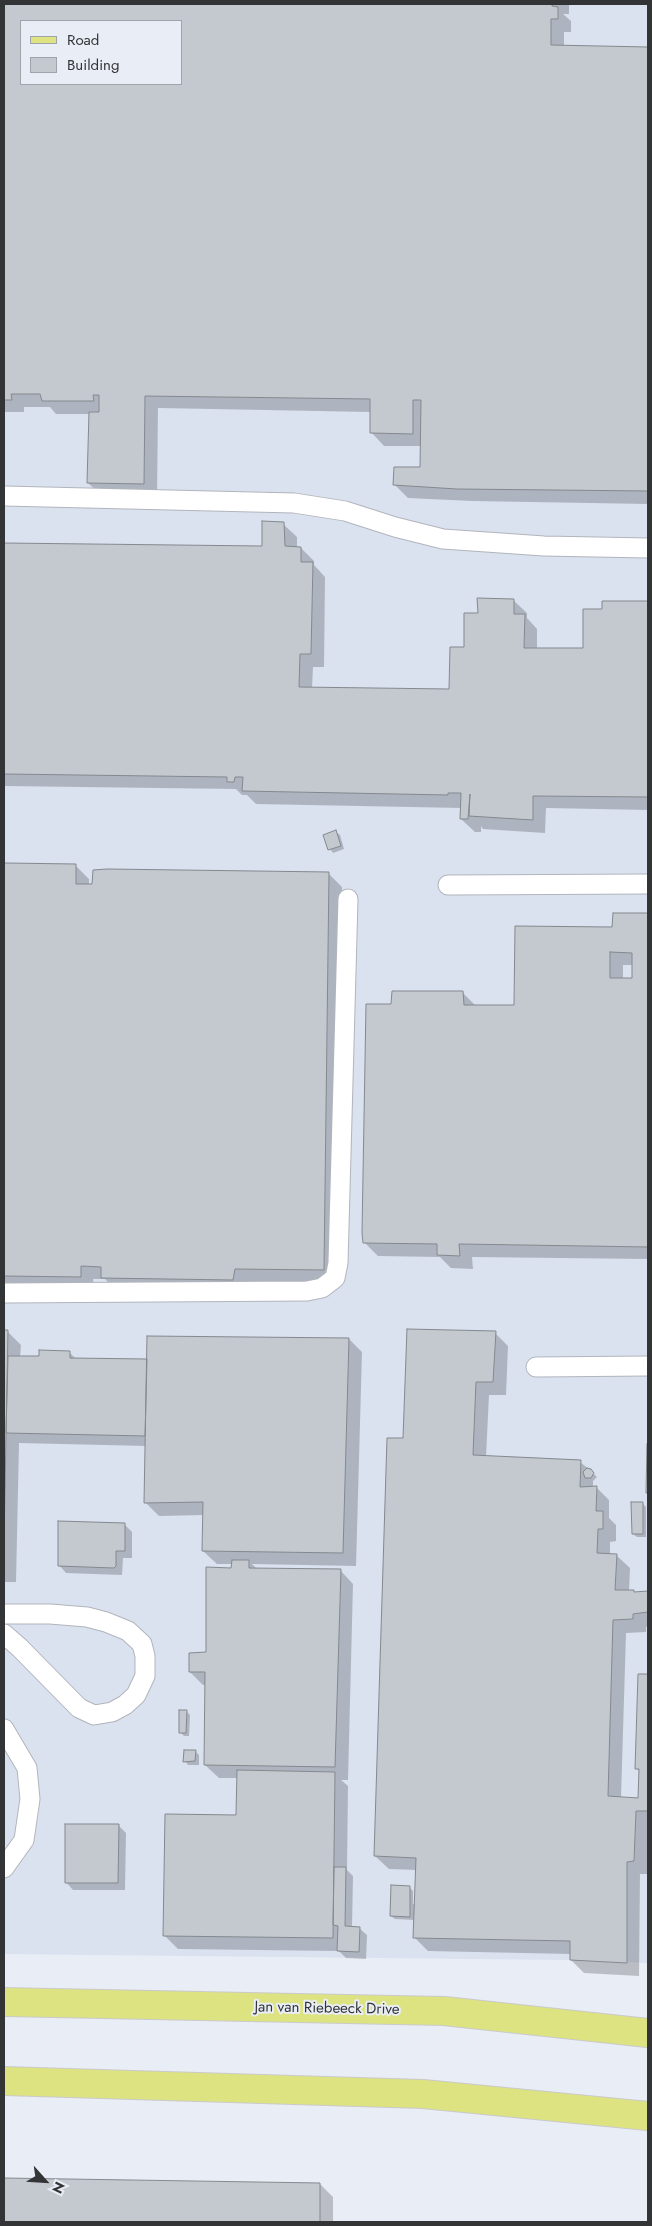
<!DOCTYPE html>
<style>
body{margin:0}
#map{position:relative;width:652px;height:2226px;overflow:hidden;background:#e9edf5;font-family:Jost,sans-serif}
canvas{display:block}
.frame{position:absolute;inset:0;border:5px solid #323436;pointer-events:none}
.legend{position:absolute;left:20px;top:20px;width:162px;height:65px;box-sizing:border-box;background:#e9edf5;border:1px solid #a0a3a9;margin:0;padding:6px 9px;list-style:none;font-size:15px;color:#323436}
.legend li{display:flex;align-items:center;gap:10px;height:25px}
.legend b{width:25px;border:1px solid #a0a3a9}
.north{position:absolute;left:20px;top:2156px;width:50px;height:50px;-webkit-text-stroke:4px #e9edf5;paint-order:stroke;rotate:116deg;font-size:14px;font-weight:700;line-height:20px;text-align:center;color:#323436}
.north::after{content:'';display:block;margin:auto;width:18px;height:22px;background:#323436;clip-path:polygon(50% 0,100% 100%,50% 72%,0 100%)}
</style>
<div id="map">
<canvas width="652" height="2226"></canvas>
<div class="frame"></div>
<ul class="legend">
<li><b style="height:6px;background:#dde381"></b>Road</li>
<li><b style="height:14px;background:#c4c8cf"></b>Building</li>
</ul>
<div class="north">N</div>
</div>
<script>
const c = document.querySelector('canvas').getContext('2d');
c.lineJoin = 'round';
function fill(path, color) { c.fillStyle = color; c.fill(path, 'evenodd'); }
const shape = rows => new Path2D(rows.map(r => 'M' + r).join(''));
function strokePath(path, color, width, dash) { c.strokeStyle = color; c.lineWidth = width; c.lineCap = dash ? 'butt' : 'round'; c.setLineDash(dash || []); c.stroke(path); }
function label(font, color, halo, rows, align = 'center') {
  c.font = font + ' Jost,sans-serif'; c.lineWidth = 4; c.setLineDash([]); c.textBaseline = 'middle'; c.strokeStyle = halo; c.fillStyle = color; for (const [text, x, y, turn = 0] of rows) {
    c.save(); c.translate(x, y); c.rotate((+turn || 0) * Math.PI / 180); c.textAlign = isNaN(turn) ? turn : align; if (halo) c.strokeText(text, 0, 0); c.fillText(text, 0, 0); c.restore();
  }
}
fill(shape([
 [4,4,648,4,648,1963,570,1960,4,1954],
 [21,21,181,21,181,84,21,84]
]), '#dae1ef');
fill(shape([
 [4,4,569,4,569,14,563,14,571,21,571,32,564,32,564,47,648,48,648,504,472,501,408,498,395,485,421,468,422,446,384,446,371,432,371,412,158,408,157,497,102,496,88,483,90,414,56,414,50,407,24,407,24,412,4,412],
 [21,21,181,21,181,84,21,84],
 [283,524,297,537,297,548,301,548,314,561,314,565,325,577,324,667,313,667,312,688,450,690,479,615,513,600,527,613,527,618,537,629,537,649,584,650,603,610,603,602,648,603,648,810,546,808,545,833,483,829,481,826,481,832,475,832,461,819,462,808,256,804,247,795,242,795,236,789,4,786,4,544,264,547],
 [336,832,340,835,344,849,333,853,330,849],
 [4,864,75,865,89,879,89,885,329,874,342,887,337,1283,116,1290,105,1279,93,1279,94,1289,4,1288],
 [614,914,648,914,648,1259,472,1257,473,1269,451,1268,440,1257,378,1256,365,1243,392,1005,463,993,476,1006,515,1006,614,928],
 [623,965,633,965,633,980,623,979],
 [4,1331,7,1331,21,1345,20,1357,40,1358,69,1352,76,1359,148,1360,349,1339,362,1352,356,1566,252,1564,257,1569,340,1570,353,1584,348,1780,341,1780,348,1786,347,1870,353,1876,352,1927,359,1928,367,1935,366,1959,346,1958,339,1951,178,1949,165,1936,237,1817,238,1778,219,1778,205,1765,206,1685,203,1685,190,1672,207,1653,233,1564,217,1564,203,1551,204,1515,159,1516,146,1503,147,1446,19,1443,16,1582,4,1582],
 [495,1333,508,1346,506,1395,489,1395,486,1457,580,1462,590,1470,597,1477,593,1481,593,1487,596,1487,609,1500,609,1518,616,1525,616,1541,610,1542,610,1555,616,1555,630,1568,629,1591,635,1593,648,1592,648,1626,646,1627,646,1632,626,1633,621,1798,639,1799,640,1772,636,1768,639,1675,648,1675,648,1838,647,1874,640,1874,639,1976,584,1973,571,1960,571,1954,428,1951,415,1938,415,1920,395,1919,391,1916,410,1888,413,1891,413,1904,416,1904,417,1870,389,1869,375,1856,404,1439],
 [642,1503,646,1507,646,1537,637,1537,633,1534],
 [124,1524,132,1532,132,1558,123,1558,122,1575,66,1573,59,1565],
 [186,1711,190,1715,189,1736,184,1736,180,1732],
 [195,1751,199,1755,199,1765,188,1765,185,1761],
 [118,1825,126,1833,125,1890,73,1890,66,1882],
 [4,2180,320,2184,333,2197,333,2222,4,2222]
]), '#0003');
const building = shape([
 [4,4,552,4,552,6,558,7,558,19,551,19,551,45,648,47,648,491,457,489,393,485,394,467,420,467,421,400,413,400,413,434,370,433,370,399,145,396,144,484,87,483,89,412,99,412,99,395,93,395,94,401,42,401,40,394,11,394,12,400,4,400,4,4],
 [21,21,181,21,181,84,21,84,21,21],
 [262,521,284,522,285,546,301,547,301,562,313,562,311,654,300,654,299,687,449,689,450,647,464,647,464,613,478,613,477,598,514,599,514,614,525,614,524,648,583,648,583,609,602,609,602,601,648,601,648,797,533,796,533,820,469,816,470,794,468,819,460,819,461,793,448,793,448,795,242,791,243,777,235,777,234,782,227,782,227,777,4,774,4,543,262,546,262,521],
 [336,830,341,846,328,850,323,835,336,830],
 [4,863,76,864,76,884,92,884,93,870,107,869,329,872,324,1270,235,1269,233,1280,101,1278,101,1267,81,1266,81,1277,4,1276,4,863],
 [613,913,648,913,648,1247,459,1244,460,1256,437,1255,437,1244,363,1243,362,1233,366,1004,391,1004,392,991,463,991,464,1005,514,1005,515,926,612,927,613,913],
 [610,952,632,953,632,978,610,978,610,952],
 [407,1329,496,1331,493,1382,476,1382,473,1455,581,1460,580,1487,597,1486,596,1511,603,1511,603,1529,598,1529,597,1553,617,1554,615,1590,634,1590,634,1592,648,1591,648,1612,633,1614,633,1619,613,1620,608,1796,638,1798,639,1769,635,1769,638,1674,648,1674,648,1811,636,1811,634,1861,627,1862,627,1963,570,1960,570,1941,413,1938,416,1858,374,1856,387,1438,403,1438,407,1329],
 [4,1330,8,1330,4,1542,4,1330],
 [147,1336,349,1338,343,1553,202,1551,203,1502,144,1503,147,1336],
 [39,1350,70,1351,70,1358,147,1359,145,1436,6,1433,8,1356,39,1356,39,1350],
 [647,1444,648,1444,648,1493,646,1493,647,1444],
 [587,1468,591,1469,594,1473,591,1478,585,1478,583,1472,587,1468],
 [631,1502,643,1502,643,1534,632,1534,631,1502],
 [58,1521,125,1523,125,1551,116,1551,116,1566,114,1568,58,1566,58,1521],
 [232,1560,249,1560,249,1568,341,1569,335,1767,204,1765,205,1672,189,1672,189,1653,206,1652,206,1567,231,1568,232,1560],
 [179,1710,187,1710,186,1733,179,1733,179,1710],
 [184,1750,196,1750,195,1761,183,1762,184,1750],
 [237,1770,335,1772,333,1938,163,1936,165,1814,236,1815,237,1770],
 [65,1824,119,1824,118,1883,65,1883,65,1824],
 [334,1867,346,1867,345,1926,360,1927,359,1952,337,1951,338,1926,333,1925,334,1867],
 [391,1885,410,1886,410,1917,390,1916,391,1885],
 [4,2178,320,2183,320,2222,4,2222,4,2178]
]);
fill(building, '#c4c8cf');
strokePath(building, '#85898f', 1);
const lane = shape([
 [4,496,294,503,345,511,395,527,443,539,544,546,648,548],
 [448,885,648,884],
 [4,1293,307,1291,322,1288,335,1278,338,1263,348,899],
 [536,1367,648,1366],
 [4,1614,50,1614,87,1617,106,1622,128,1631,142,1644,145,1656,145,1676,136,1695,125,1705,112,1712,94,1715,79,1708,20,1648,4,1634],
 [4,1729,27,1768,30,1799,24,1840,4,1868]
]);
const primary = shape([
 [4,2002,444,2011,648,2033],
 [4,2081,423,2094,648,2116]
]);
strokePath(lane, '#b1b5bc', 21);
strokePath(primary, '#cacacb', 30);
strokePath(lane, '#fff', 19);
strokePath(primary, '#dde381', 28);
label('15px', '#323436', '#e9edf5', [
 ["Jan van Riebeeck Drive",327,2009,1]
]);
</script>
